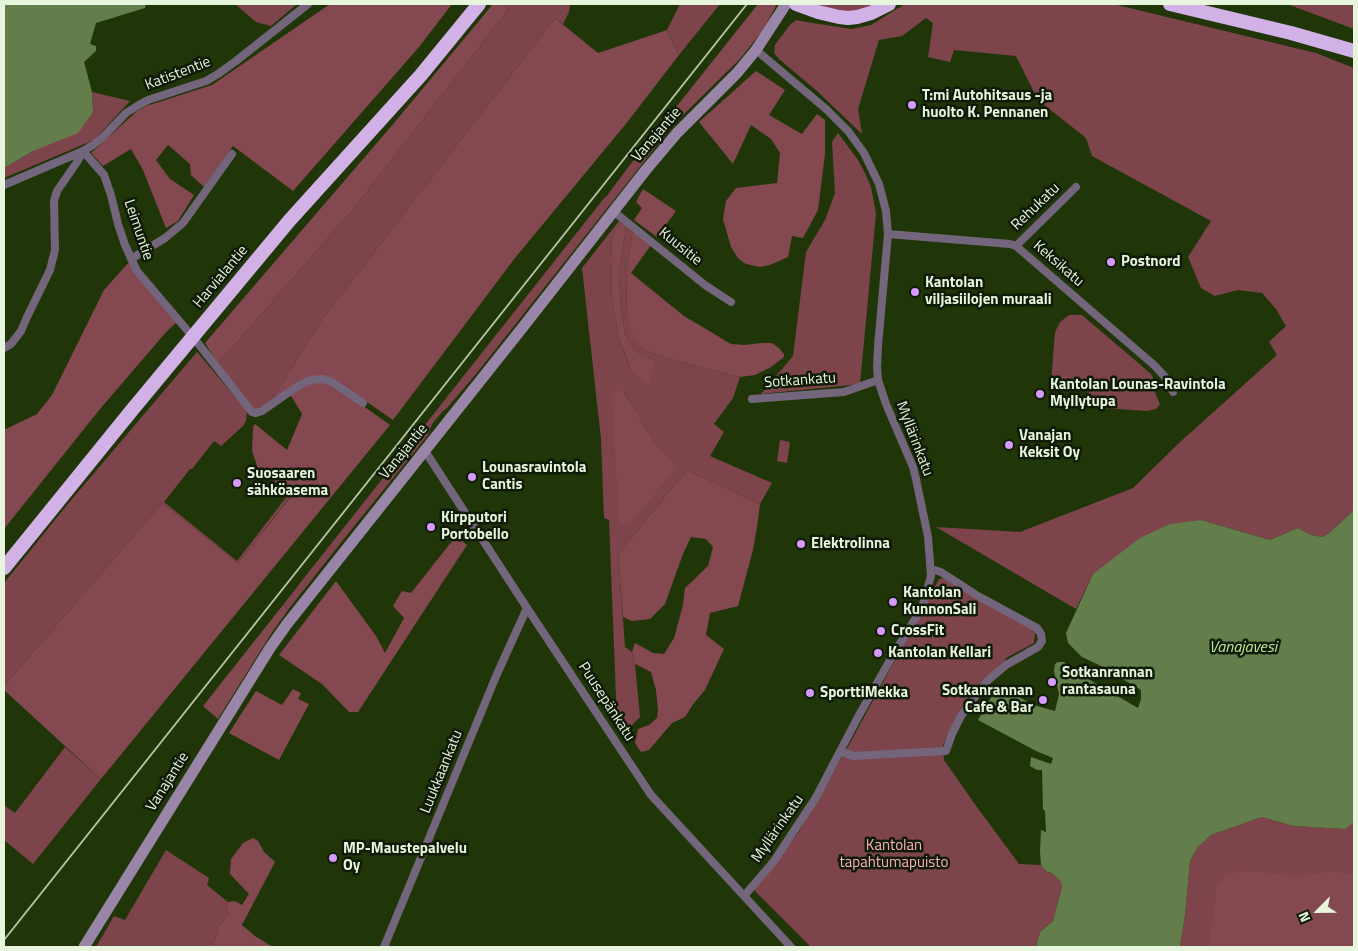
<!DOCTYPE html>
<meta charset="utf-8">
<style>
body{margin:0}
#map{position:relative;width:1358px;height:951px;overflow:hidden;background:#203608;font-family:"Titillium Web",sans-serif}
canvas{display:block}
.frame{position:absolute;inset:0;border:5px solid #e7f5dc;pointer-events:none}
.north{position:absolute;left:1293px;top:886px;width:50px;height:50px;-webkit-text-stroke:4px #101a08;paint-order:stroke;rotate:247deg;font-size:14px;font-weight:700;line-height:20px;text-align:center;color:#e7f5dc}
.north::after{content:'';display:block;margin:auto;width:18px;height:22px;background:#e7f5dc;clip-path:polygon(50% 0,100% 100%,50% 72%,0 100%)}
</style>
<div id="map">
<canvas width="1358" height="951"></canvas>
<div class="frame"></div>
<div class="north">N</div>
</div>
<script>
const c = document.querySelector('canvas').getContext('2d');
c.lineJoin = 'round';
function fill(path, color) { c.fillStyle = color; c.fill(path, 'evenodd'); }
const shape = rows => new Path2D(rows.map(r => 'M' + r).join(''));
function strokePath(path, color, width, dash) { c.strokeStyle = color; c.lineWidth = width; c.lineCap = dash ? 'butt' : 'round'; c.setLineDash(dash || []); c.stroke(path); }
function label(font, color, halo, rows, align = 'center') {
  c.font = font + ' "Titillium Web",sans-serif'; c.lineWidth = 5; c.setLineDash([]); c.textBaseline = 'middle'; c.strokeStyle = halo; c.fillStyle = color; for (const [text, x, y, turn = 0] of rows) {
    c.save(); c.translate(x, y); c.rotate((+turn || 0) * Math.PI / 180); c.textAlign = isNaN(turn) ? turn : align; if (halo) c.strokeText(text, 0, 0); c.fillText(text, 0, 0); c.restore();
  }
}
fill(shape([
 [235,4,297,4,271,26,256,22],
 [501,4,518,4,524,5,525,4,570,4,569,12,563,24,555,18,321,321,274,396,278,397,257,410,253,410,218,364,355,207,508,10],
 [680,4,720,4,679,55,667,30],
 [813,4,878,4,872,8,847,13],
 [905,4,1113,4,1316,53,1354,68,1354,510,1329,533,1323,537,1311,535,1298,528,1270,540,1201,520,1093,574,1076,609,936,527,1020,532,1133,488,1179,443,1277,355,1269,342,1286,326,1276,309,1262,293,1238,290,1215,296,1201,288,1188,257,1211,221,1092,156,1086,138,1038,100,1016,56,954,50,950,62,928,57,933,23,926,18,902,36,879,40,858,109,862,134,817,91,779,59,774,53,775,45,789,26,796,20,812,23,852,29,871,25],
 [1287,4,1354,4,1354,29],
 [92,92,130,101,94,140,4,178,4,168,33,151,93,112],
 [671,115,671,117,675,120,677,120,476,374,447,408,443,411,432,424,428,435,347,535,288,610,283,605,304,578,605,197,606,197,629,166],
 [838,133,858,160,865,173,871,187,876,214,860,384,761,394,793,356,806,252,825,220,835,193,832,142],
 [619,221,622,221,633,230,626,269,627,318,647,351,659,356,740,377,733,398,714,424,724,432,710,456,772,483,760,504,687,470,618,554,625,647,632,652,635,664,640,717,631,726,617,722,609,520,604,518,601,439,582,268],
 [626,227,619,272,621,310,625,334,631,345,642,356,631,370,619,339,612,300,611,257,612,237],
 [624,392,654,441,678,466,619,523],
 [1069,315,1082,315,1150,373,1153,377,1156,395,1160,404,1156,409,1147,411,1088,407,1089,390,1055,387,1051,383,1055,332,1060,322],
 [197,352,247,411,246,421,243,426,221,446,214,441,192,469,190,469,164,502,237,561,288,495,290,497,238,563,162,503,4,686,4,583,67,505],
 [780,440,790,442,787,463,777,461],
 [944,578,1021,620,1035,632,1034,643,1006,658,1005,661,976,687,964,704,943,745,944,760,974,803,1019,864,1041,865,1047,872,1052,873,1061,882,1062,887,1053,921,1040,932,1036,947,811,947,754,890,798,833,850,743,939,579],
 [65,747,101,779,33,864,4,840,4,805,15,813],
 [1262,817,1293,826,1344,829,1354,822,1354,947,1180,947,1185,915,1190,861,1198,847,1211,835],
 [166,850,209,878,207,885,228,902,226,909,230,914,219,925,215,940,211,947,96,947,114,916,125,920]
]), '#7d444c');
fill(shape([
 [330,4,452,4,419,47,293,191,233,146,204,187,191,175,190,164,168,145,156,160,170,179,194,195,178,221,166,228,143,170,131,149,103,166,91,153,137,111,146,106,212,85],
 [493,4,501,4,508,10,355,207,218,364,205,343,394,123],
 [758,4,777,4,763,30,740,59,684,114,677,120,674,120,671,115,673,111],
 [555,18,598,53,667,30,679,55,625,125,515,258,393,420,334,379,324,376,278,397,274,396,321,321],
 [756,71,785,90,769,115,802,134,817,114,825,120,825,154,818,210,803,238,792,236,788,257,770,265,760,267,750,265,744,263,738,258,731,247,723,219,726,201,736,188,777,183,780,153,771,139,751,125,733,164,699,122],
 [643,189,676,211,657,237,634,220,642,208,636,202],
 [621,224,626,227,619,272,621,310,625,334,631,345,642,356,654,361,650,387,631,370,627,359,619,339,612,300,611,257,612,237],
 [633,230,651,245,631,273,684,316,731,344,745,345,761,343,772,343,779,348,784,354,784,357,771,367,755,375,740,377,659,356,647,351,640,345,634,337,627,318,626,269],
 [130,261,177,322,167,331,100,409,4,529,4,430,37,414,52,395,104,290],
 [311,382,331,383,390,425,101,779,4,690,4,686,162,503,238,563,293,494,259,471,252,451,253,427,255,424,287,450,302,414,290,394],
 [619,390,624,392,654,441,678,466,633,520,624,524,619,523,612,397,613,393],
 [687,470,760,504,757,527,753,550,738,606,710,613,706,635,724,649,705,690,694,703,685,717,672,723,649,750,641,752,635,743,638,729,649,725,657,718,658,710,656,690,651,672,635,664,632,652,635,643,653,653,664,654,674,638,683,605,685,588,708,566,713,547,706,539,691,537,683,554,665,604,650,619,632,621,623,617,618,554],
 [456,536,467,545,358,712,349,712,322,684,279,655,336,581,376,636,385,653,404,618,393,606,402,591,411,593],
 [283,605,288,610,271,634,218,719,203,706],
 [293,689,301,693,298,699,309,704,279,760,229,733,256,691,282,705],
 [253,838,258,841,264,852,275,862,242,925,255,936,273,947,211,947,215,940,219,925,230,914,226,909,228,902,235,901,242,905,249,894,230,874,231,859,243,843],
 [1239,871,1262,872,1295,877,1334,871,1354,875,1354,947,1209,947,1217,885,1225,875]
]), '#844850');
fill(shape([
 [4,4,146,4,145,8,96,23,90,44,96,46,96,51,84,62,92,92,93,112,78,133,33,151,4,168],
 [1354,510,1354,822,1345,829,1293,826,1262,817,1211,835,1198,847,1190,861,1185,915,1180,947,1036,947,1040,932,1053,921,1062,887,1061,882,1052,873,1047,872,1041,865,1040,851,1041,830,1046,832,1045,811,1043,809,1042,770,1037,770,1030,766,1031,757,1051,764,1053,758,1036,751,978,720,998,685,1033,705,1055,711,1059,694,1054,671,1055,664,1058,662,1064,662,1078,673,1138,708,1141,699,1141,690,1099,665,1082,657,1068,643,1066,633,1093,574,1140,538,1170,524,1201,520,1270,540,1298,528,1311,535,1323,537,1329,533]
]), '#637e4b');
strokePath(shape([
 [4,185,83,151,93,145,103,137,126,113,137,106,148,100,206,81,218,74,236,61,308,4],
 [613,211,705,285,731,302],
 [888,234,1010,244,1016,246,1154,365,1166,378,1173,392],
 [1016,246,1076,187],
 [131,259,165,238,183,223,232,154],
 [4,348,11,344,21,331,27,317,50,270,55,250,54,201,57,191,77,162,83,151,104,175,111,195,118,224,125,245,137,271,193,337,252,412,256,413,262,411,298,386,311,380,323,379,332,382,363,403],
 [752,399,844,392,878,380],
 [425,451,527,608,651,795,791,947],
 [840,751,853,756,946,751,952,734,961,716,986,682,1006,665,1038,647,1042,641,1041,634,1037,628,978,596,941,572,931,569],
 [744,896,774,861,815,799,858,717,894,653,915,619,923,604,931,576,928,537,916,479,913,467,886,404,878,380,877,367,878,346,888,234,886,211,879,184,864,153,848,131,826,109,756,50],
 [384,947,497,674,527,608]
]), '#73667c', 8);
strokePath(shape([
 [84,947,270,648,287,624,523,327,645,171,677,133,737,73,756,50,786,4]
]), '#9985a7', 11);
strokePath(shape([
 [796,4,818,12,839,17,848,18,857,17,871,13,889,4],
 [1170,4,1291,33,1354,51],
 [4,568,132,410,289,221,421,75,479,4]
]), '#d2b1e7', 14);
strokePath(shape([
 [4,940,747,4]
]), '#b2c2a3', 2);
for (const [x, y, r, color] of [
 [912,105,5,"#d69bfa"],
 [1111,262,5,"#d69bfa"],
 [915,292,5,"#d69bfa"],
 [1040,394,5,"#d69bfa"],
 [1009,445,5,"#d69bfa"],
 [472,477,5,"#d69bfa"],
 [237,483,5,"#d69bfa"],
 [431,527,5,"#d69bfa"],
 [801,544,5,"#d69bfa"],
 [893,602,5,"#d69bfa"],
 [881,631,5,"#d69bfa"],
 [878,653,5,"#d69bfa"],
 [1052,682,5,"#d69bfa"],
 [810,693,5,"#d69bfa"],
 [1043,700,5,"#d69bfa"],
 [333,858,5,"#d69bfa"]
]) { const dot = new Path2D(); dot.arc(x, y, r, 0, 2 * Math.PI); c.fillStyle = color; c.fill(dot); strokePath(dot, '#101a08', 2); }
label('15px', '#e7f5dc', '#101a08', [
 ["Katistentie",178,74,-21],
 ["Vanajantie",657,135,-49],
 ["Rehukatu",1036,207,-44],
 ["Leimuntie",138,230,71],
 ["Kuusitie",680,247,39],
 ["Keksikatu",1058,264,41],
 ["Harvialantie",221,277,-50],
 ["Sotkankatu",800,381,-4],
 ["Myllärinkatu",914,439,69],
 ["Vanajantie",404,452,-51],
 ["Puusepänkatu",606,702,57],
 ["Luukkaankatu",442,772,-68],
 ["Vanajantie",168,782,-58],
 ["Myllärinkatu",778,829,-55]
]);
label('bold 15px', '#e7f5dc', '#101a08', [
 ["T:mi Autohitsaus -ja",922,96],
 ["huolto K. Pennanen",922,113],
 ["Postnord",1121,262],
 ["Kantolan",925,283],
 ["viljasiilojen muraali",925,300],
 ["Kantolan Lounas-Ravintola",1050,385],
 ["Myllytupa",1050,402],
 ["Vanajan",1019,436],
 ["Keksit Oy",1019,453],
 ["Lounasravintola",482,468],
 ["Cantis",482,485],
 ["Suosaaren",247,474],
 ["sähköasema",247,491],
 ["Kirpputori",441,518],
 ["Portobello",441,535],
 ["Elektrolinna",811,544],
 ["Kantolan",903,593],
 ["KunnonSali",903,610],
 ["CrossFit",891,631],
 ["Kantolan Kellari",888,653],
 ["Sotkanrannan",1062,673],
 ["rantasauna",1062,690],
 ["Sotkanrannan",1033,691,"right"],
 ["Cafe & Bar",1033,708,"right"],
 ["SporttiMekka",820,693],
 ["MP-Maustepalvelu",343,849],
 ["Oy",343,866]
], 'left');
label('15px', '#fdb0b9', '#101a08', [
 ["Kantolan",894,846],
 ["tapahtumapuisto",894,863]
]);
label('italic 16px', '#bee99b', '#101a08', [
 ["Vanajavesi",1243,648]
]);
</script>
